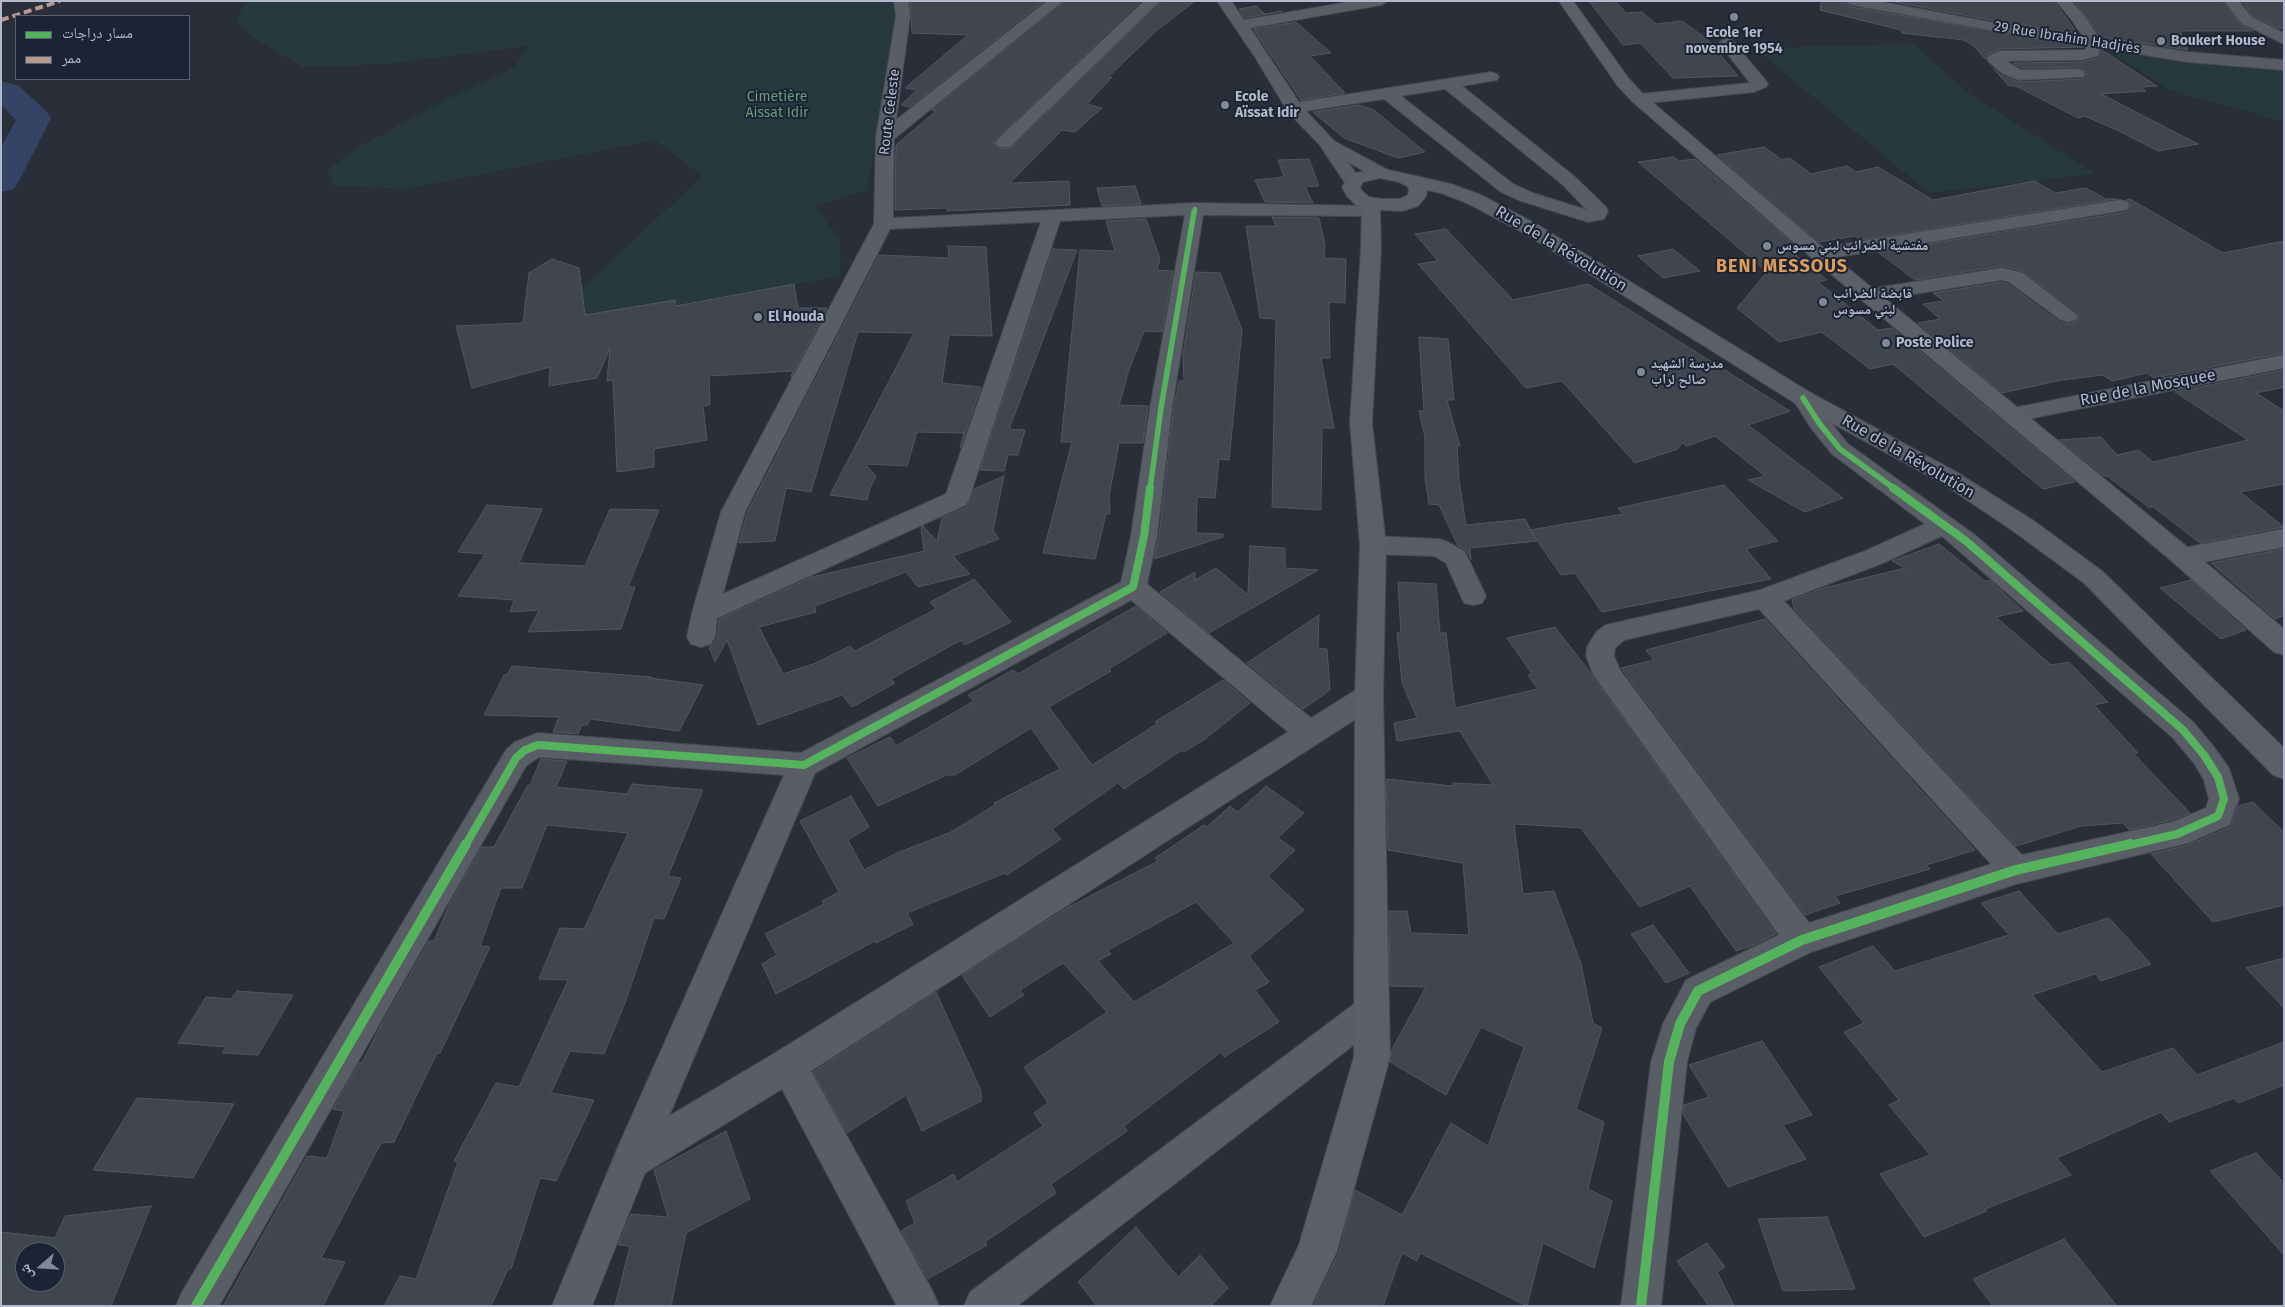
<!DOCTYPE html>
<meta charset="utf-8">
<style>
body{margin:0}
#map{position:relative;width:2285px;height:1307px;overflow:hidden;background:#292e39;font-family:"Fira Sans","Noto Naskh Arabic",sans-serif}
canvas{display:block}
.frame{position:absolute;inset:0;border:2px solid #b2b9ca;pointer-events:none}
.legend{position:absolute;left:15px;top:15px;width:175px;height:65px;box-sizing:border-box;background:#1b2334;border:1px solid #575f70;margin:0;padding:6px 9px;list-style:none;font-size:15px;color:#b2b9ca}
.legend li{display:flex;align-items:center;gap:10px;height:25px}
.legend b{width:25px;border:1px solid #575f70}
.north{position:absolute;left:15px;top:1242px;width:50px;height:50px;box-sizing:border-box;background:#1b2334;border:1px solid #575f70;border-radius:50%;rotate:251deg;font-size:14px;font-weight:700;line-height:20px;text-align:center;color:#b2b9ca}
.north::after{content:'';display:block;margin:auto;width:18px;height:22px;background:#828897;clip-path:polygon(50% 0,100% 100%,50% 72%,0 100%)}
</style>
<div id="map">
<canvas width="2285" height="1307"></canvas>
<div class="frame"></div>
<ul class="legend">
<li><b style="height:6px;background:#56b35d"></b>مسار دراجات</li>
<li><b style="height:6px;background:#b69a8f"></b>ممر</li>
</ul>
<div class="north">ش</div>
</div>
<script>
const c = document.querySelector('canvas').getContext('2d');
c.lineJoin = 'round';
function fill(path, color) { c.fillStyle = color; c.fill(path, 'evenodd'); }
const shape = rows => new Path2D(rows.map(r => 'M' + r).join(''));
function strokePath(path, color, width, dash) { c.strokeStyle = color; c.lineWidth = width; c.lineCap = dash ? 'butt' : 'round'; c.setLineDash(dash || []); c.stroke(path); }
function label(font, color, halo, rows, align = 'center') {
  c.font = font + ' "Fira Sans","Noto Naskh Arabic",sans-serif'; c.lineWidth = 4; c.setLineDash([]); c.textBaseline = 'middle'; c.strokeStyle = halo; c.fillStyle = color; for (const [text, x, y, turn = 0] of rows) {
    c.save(); c.translate(x, y); c.rotate((+turn || 0) * Math.PI / 180); c.textAlign = isNaN(turn) ? turn : align; if (halo) c.strokeText(text, 0, 0); c.fillText(text, 0, 0); c.restore();
  }
}
fill(shape([
 [255,1,894,1,898,14,867,190,814,206,841,241,840,276,583,324,570,300,702,176,655,140,407,189,334,186,327,171,355,149,445,100,513,68,529,46,389,64,303,67,252,37,236,22,245,3],
 [1913,44,1970,94,2095,174,1929,193,1754,48],
 [2107,50,2196,61,2284,68,2284,122,2169,90]
]), '#25393f');
fill(shape([
 [1,81,19,86,46,111,51,118,19,181,14,189,1,192,1,147,16,120,1,105,1,81]
]), '#334464');
const building = shape([
 [910,1,1044,1,910,107,901,105,917,90,905,88,968,35,912,33,910,1],
 [1065,1,1141,1,997,138,993,143,998,149,1011,148,1162,1,1195,1,1156,31,1108,77,1112,77,1087,104,1102,108,1075,132,1062,130,1010,183,1069,181,1070,205,947,211,947,208,895,210,896,145,936,111,932,110,1065,1],
 [1589,1,1615,1,1626,13,1642,12,1656,24,1682,21,1708,40,1738,76,1673,78,1640,43,1623,45,1589,1],
 [1821,1,1843,1,1852,7,2084,47,1999,49,1988,54,1985,59,1974,46,1964,40,1902,33,1901,30,1820,10,1821,1],
 [1889,1,2054,1,2078,34,1990,20,1889,1],
 [2074,1,2222,1,2240,24,2253,31,2180,31,2188,50,2101,37,2074,1],
 [2242,1,2284,1,2284,28,2278,28,2252,16,2242,1],
 [1256,6,1265,14,1283,11,1245,18,1239,9,1256,6],
 [1296,22,1331,53,1310,56,1345,93,1301,100,1253,29,1296,22],
 [2102,50,2157,86,2140,87,2146,91,2101,94,2198,144,2158,151,2119,131,2085,116,2078,118,2016,86,2009,86,1993,68,2002,76,2019,82,2083,79,2087,73,2078,67,2022,68,2013,63,2082,62,2097,58,2102,50],
 [1359,105,1374,110,1425,152,1398,158,1344,138,1313,112,1359,105],
 [1764,147,1782,160,1790,158,1811,174,1847,166,1856,172,1878,167,1933,200,2035,181,2055,193,2086,188,2106,199,2117,199,1860,240,1855,236,1819,242,1717,155,1764,147],
 [1674,157,1679,161,1695,159,1796,246,1787,248,1827,280,1818,282,1878,330,1892,328,2075,482,2043,489,1893,364,1870,369,1822,332,1779,342,1737,308,1767,272,1638,162,1674,157],
 [1309,159,1319,186,1305,187,1313,203,1265,202,1255,180,1284,177,1278,160,1309,159],
 [1135,186,1141,204,1102,206,1097,188,1135,186],
 [2130,199,2223,253,2284,241,2284,353,2154,378,2147,373,2112,381,2103,375,2062,380,2002,393,1918,323,1940,319,1923,304,1944,301,1933,293,2002,282,2008,284,2060,322,2067,324,2076,322,2079,315,2023,271,2002,266,1915,280,1878,252,2127,212,2131,205,2126,200,2130,199],
 [1272,217,1319,218,1325,245,1324,258,1346,259,1345,303,1329,302,1330,358,1321,358,1334,428,1322,428,1321,510,1272,507,1276,319,1260,318,1246,226,1276,226,1272,217],
 [1146,219,1160,259,1157,270,1173,271,1162,332,1144,331,1129,370,1119,405,1148,406,1143,443,1119,443,1109,496,1110,514,1106,514,1095,559,1043,553,1072,442,1061,442,1080,250,1115,251,1106,221,1146,219],
 [1446,229,1513,300,1588,284,1790,411,1748,425,1843,498,1805,512,1748,480,1765,476,1715,436,1687,446,1682,443,1678,449,1635,463,1562,381,1526,388,1418,264,1438,261,1415,234,1446,229],
 [948,246,986,247,992,336,949,335,942,383,981,387,960,448,964,433,917,432,907,466,865,464,876,476,870,488,867,500,830,495,914,333,858,332,811,492,786,488,775,541,739,543,747,513,879,255,949,258,948,246],
 [1053,249,1077,250,1009,429,1025,430,1018,455,1008,455,1004,471,980,470,1053,249],
 [1673,249,1700,271,1663,278,1638,256,1673,249],
 [552,259,579,268,585,315,675,300,676,306,794,284,798,308,827,308,791,377,793,371,709,376,710,405,703,406,707,440,654,449,654,467,617,472,613,380,607,381,610,348,597,378,549,386,550,367,472,388,456,326,523,323,529,273,552,259],
 [1196,272,1220,273,1242,330,1229,460,1219,459,1215,498,1197,497,1196,533,1223,534,1223,537,1154,559,1159,536,1174,406,1179,381,1184,381,1183,354,1196,272],
 [1419,337,1448,339,1454,400,1447,400,1460,446,1457,446,1459,480,1466,525,1525,519,1537,541,1470,548,1471,560,1467,551,1458,546,1439,505,1429,504,1425,477,1425,437,1419,411,1424,411,1419,337],
 [2284,370,2284,387,2256,393,2284,411,2284,484,2240,492,2284,527,2200,543,2152,506,2150,508,2107,476,2104,476,2059,440,2101,437,2117,455,2138,450,2153,462,2248,440,2175,392,2284,370],
 [1004,476,993,530,999,539,953,556,970,574,918,587,906,572,815,606,816,612,759,627,783,674,816,663,850,646,855,651,936,609,930,602,974,579,1011,622,965,645,961,640,891,679,895,683,852,707,842,695,758,725,727,640,715,662,709,647,713,645,717,638,719,619,812,577,924,551,921,528,923,526,937,541,942,518,967,507,974,489,1004,476],
 [1724,485,1778,541,1746,549,1771,579,1602,612,1575,573,1561,575,1530,530,1623,514,1618,508,1724,485],
 [487,505,542,509,519,563,585,566,610,509,659,510,628,587,635,587,621,629,528,632,539,610,510,612,514,600,458,596,485,554,458,552,487,505],
 [1939,544,1985,581,1990,580,2023,611,1996,617,2051,665,2069,662,2108,702,2094,705,2138,753,2134,754,2190,813,2172,820,2129,830,2123,823,2081,826,2016,846,1794,609,1792,600,1824,588,1905,568,1892,561,1939,544],
 [1250,546,1285,548,1285,568,1318,570,1209,633,1160,592,1195,572,1195,580,1216,568,1248,595,1250,546],
 [2284,549,2284,615,2275,619,2211,563,2284,549],
 [2191,580,2246,630,2221,639,2160,588,2191,580],
 [1398,582,1436,584,1440,633,1446,633,1455,708,1538,689,1528,675,1532,674,1507,638,1555,627,1592,675,1776,934,1754,945,1736,951,1690,886,1640,907,1581,828,1514,824,1523,894,1554,891,1581,964,1593,1023,1602,1028,1576,1109,1604,1122,1588,1189,1612,1201,1594,1268,1543,1243,1527,1306,1420,1253,1417,1261,1402,1253,1383,1306,1313,1306,1339,1252,1355,1190,1402,1215,1451,1123,1488,1146,1524,1047,1481,1027,1446,1095,1390,1062,1392,1049,1426,987,1390,986,1389,911,1407,911,1411,933,1469,935,1463,863,1388,850,1386,779,1453,786,1453,783,1493,785,1460,731,1397,741,1394,723,1417,718,1402,683,1397,633,1401,633,1398,582],
 [1136,606,1167,633,1109,669,1111,671,1049,707,1092,765,1157,724,1155,722,1223,680,1250,703,1205,739,1184,752,1182,750,1124,789,1118,783,1052,829,1061,839,1007,875,1005,873,907,913,913,924,876,943,875,941,776,994,762,964,777,955,765,934,824,904,822,901,839,892,800,821,851,796,869,827,848,840,864,870,897,853,951,832,995,805,994,803,1060,769,1031,728,955,775,947,775,878,806,847,758,890,737,896,746,974,701,968,695,1013,670,1018,674,1136,606],
 [1319,615,1318,648,1327,649,1330,690,1303,709,1247,663,1319,615],
 [1765,619,1975,850,1926,865,1930,869,1835,896,1840,903,1805,915,1621,668,1654,660,1646,650,1765,619],
 [512,666,651,677,650,678,703,685,679,731,590,719,587,725,582,725,578,734,553,732,559,717,484,715,504,675,507,675,512,666],
 [541,759,567,761,556,787,627,794,632,784,703,790,668,876,681,878,664,919,654,918,625,1003,604,1054,570,1051,551,1093,594,1100,556,1181,540,1178,511,1269,508,1269,491,1306,384,1306,400,1276,416,1279,458,1162,454,1161,496,1083,519,1087,568,980,539,979,560,928,584,929,628,833,547,825,522,888,501,888,480,946,490,947,440,1053,437,1053,394,1142,381,1143,321,1258,345,1262,323,1306,223,1306,307,1156,327,1158,344,1111,333,1109,359,1063,362,1063,380,1027,429,941,434,941,449,905,482,847,494,847,528,785,530,785,541,759],
 [1266,786,1304,813,1278,838,1295,850,1268,876,1304,910,1249,956,1269,982,1255,990,1279,1022,1224,1057,1221,1052,1124,1126,1127,1131,1051,1184,1056,1193,985,1242,987,1245,928,1279,901,1231,915,1223,906,1201,954,1174,957,1182,1043,1126,1034,1113,1048,1103,1024,1067,1107,1012,1063,963,1020,990,1024,995,990,1017,962,975,1065,909,1158,861,1155,858,1204,825,1207,827,1230,806,1238,812,1266,786],
 [1196,902,1234,943,1134,1002,1098,961,1111,954,1108,950,1196,902],
 [2253,802,2284,832,2284,905,2213,922,2151,854,2188,845,2230,827,2238,806,2253,802],
 [2019,891,2058,934,2109,918,2151,964,2101,981,2095,974,2032,995,2102,1072,2173,1048,2197,1075,2284,1042,2284,1085,2238,1103,2234,1098,2169,1122,2161,1112,2057,1158,2071,1175,1985,1209,1987,1211,1924,1237,1880,1174,1930,1155,1889,1105,1899,1100,1844,1032,1864,1023,1819,967,1873,946,1895,971,2009,935,1981,903,2019,891],
 [1653,925,1689,973,1666,983,1631,934,1653,925],
 [2284,958,2284,1008,2246,968,2284,958],
 [237,991,293,995,258,1055,222,1053,226,1047,178,1043,206,997,231,999,237,991],
 [936,992,981,1091,981,1101,922,1131,906,1095,847,1133,813,1072,936,992],
 [1762,1041,1812,1115,1783,1125,1806,1159,1728,1187,1683,1114,1684,1105,1709,1097,1689,1065,1762,1041],
 [137,1098,234,1104,193,1178,93,1170,137,1098],
 [726,1131,750,1199,686,1233,671,1306,615,1306,630,1246,618,1245,631,1214,668,1217,654,1170,726,1131],
 [2256,1153,2284,1183,2284,1255,2210,1171,2256,1153],
 [151,1206,111,1306,1,1306,1,1232,55,1238,65,1216,151,1206],
 [25,1252,55,1252,55,1282,25,1282,25,1252],
 [1827,1217,1855,1289,1783,1291,1758,1219,1827,1217],
 [1136,1227,1178,1277,1200,1255,1228,1288,1211,1306,1097,1306,1078,1282,1136,1227],
 [2064,1239,2117,1306,1993,1306,1973,1279,2064,1239],
 [1707,1243,1725,1267,1717,1272,1734,1306,1709,1306,1677,1261,1707,1243]
]);
fill(building, '#41454e');
strokePath(building, '#515660', 1);
const minor = shape([
 [894,1,908,1,910,16,896,120,1047,1,1063,1,894,139,893,218,1195,203,1378,206,1380,210,1378,214,1371,216,1203,215,1172,408,1157,536,1147,584,1311,718,1359,688,1369,685,1379,688,1383,696,1379,704,811,1071,933,1292,939,1306,897,1306,782,1089,645,1173,592,1306,552,1306,618,1147,784,775,539,757,526,766,219,1306,176,1306,182,1292,506,750,515,742,538,733,801,753,1121,582,1131,536,1150,408,1185,215,1060,221,969,499,966,505,717,618,715,637,711,644,701,647,691,644,687,637,692,613,721,512,874,224,876,137,896,16,894,1],
 [1041,222,946,494,723,594,745,512,890,229,1041,222],
 [1131,600,1288,732,775,1053,669,1116,815,773,1131,600],
 [1144,1,1160,1,1010,147,998,147,995,143,998,139,1144,1],
 [1217,1,1231,1,1244,20,1354,1,1388,1,1381,5,1250,28,1299,102,1491,72,1497,74,1499,77,1497,80,1462,86,1575,177,1606,207,1608,211,1604,219,1588,222,1521,201,1501,192,1384,99,1306,111,1334,141,1386,169,1389,173,1386,177,1380,178,1374,177,1348,162,1362,182,1359,186,1353,187,1347,186,1319,144,1288,112,1255,57,1217,1],
 [1445,89,1563,185,1587,210,1533,193,1513,184,1401,96,1445,89],
 [2056,1,2071,1,2082,13,2103,43,2097,56,2082,60,2006,61,2021,70,2077,69,2083,71,2085,74,2083,77,2019,80,2003,74,1989,62,1987,59,1989,56,1999,51,2085,50,2087,43,2071,19,2056,1],
 [2224,1,2239,1,2251,17,2284,33,2284,44,2241,23,2224,1],
 [1727,38,1732,40,1766,81,1768,84,1766,87,1754,92,1639,104,1633,102,1631,99,1633,96,1639,94,1750,83,1719,43,1722,40,1727,38],
 [2120,200,2127,202,2129,206,2127,210,1819,260,1812,258,1809,254,1812,250,1819,248,2120,200],
 [2002,268,2023,273,2078,316,2075,320,2068,322,2061,320,2009,282,2002,280,1869,301,1862,299,1859,295,1862,291,1869,289,2002,268],
 [2284,355,2284,368,2013,422,2005,420,2002,415,2005,410,2013,408,2284,355],
 [1803,391,1811,393,1828,419,1848,444,1975,535,2193,722,2214,747,2229,768,2239,799,2229,825,2188,843,2016,884,1811,952,1710,1002,1696,1028,1687,1062,1661,1306,1621,1306,1651,1062,1663,1024,1686,980,1779,935,1593,674,1586,656,1587,647,1597,631,1606,625,1760,590,1865,551,1925,524,1832,454,1811,428,1792,398,1795,393,1803,391],
 [1942,536,2173,738,2194,763,2204,780,2209,799,2206,808,2173,822,2022,855,1784,601,1883,563,1942,536],
 [1759,609,1991,864,1809,923,1620,670,1614,656,1615,648,1624,640,1759,609],
 [2284,529,2284,547,2183,566,2174,563,2170,557,2174,551,2183,548,2284,529],
 [1373,536,1439,539,1448,542,1465,552,1486,596,1482,603,1473,605,1464,603,1446,563,1434,556,1373,554,1364,551,1360,545,1364,539,1373,536],
 [1370,996,1382,1001,1387,1012,1382,1023,1017,1306,964,1306,970,1292,1358,1001,1370,996]
]);
const secondary = shape([
 [1845,1,1877,1,1990,22,2188,52,2284,60,2284,70,2188,62,1990,30,1852,5,1845,1]
]);
const primary = shape([
 [1559,1,1573,1,1629,79,1645,96,1826,250,2192,551,2284,629,2284,655,2274,652,2174,563,1812,258,1633,102,1617,85,1559,1],
 [1380,168,1451,184,1481,195,1538,225,1811,393,1958,473,2034,521,2102,571,2284,748,2284,779,2273,775,2084,583,2016,533,1942,483,1795,403,1524,233,1467,203,1441,193,1427,190,1426,196,1418,206,1402,211,1380,210,1381,248,1372,423,1386,545,1383,696,1390,1057,1337,1251,1311,1306,1270,1306,1299,1245,1354,1057,1355,696,1360,545,1350,423,1361,248,1362,206,1356,205,1347,196,1342,187,1351,174,1380,168],
 [1380,178,1399,182,1407,186,1409,189,1408,195,1400,199,1381,199,1369,197,1361,190,1360,187,1363,182,1380,178]
]);
strokePath(minor, '#454951', 2);
strokePath(secondary, '#454951', 2);
strokePath(primary, '#464b55', 2);
fill(minor, '#595d66');
fill(secondary, '#585b64');
fill(primary, '#5b5f68');
strokePath(shape([
 [1,20,60,1]
]), '#b69a8f', 4, [8, 4]);
strokePath(shape([
 [1194,213,1195,209]
]), '#56b35d', 4.5);
strokePath(shape([
 [1803,398,1819,423,1840,449,1895,489],
 [1150,489,1161,408,1194,212]
]), '#56b35d', 5.5);
strokePath(shape([
 [1893,488,1966,541,2183,730,2204,755,2218,777,2224,799,2218,816,2177,834,2125,846],
 [465,846,516,758,525,750,538,745,804,765,1133,587,1144,536,1150,488]
]), '#56b35d', 8);
strokePath(shape([
 [196,1306,466,844],
 [1641,1306,1669,1062,1680,1024,1698,991,1802,940,2016,870,2130,844]
]), '#56b35d', 10);
for (const [x, y, r, color] of [
 [1734,17,5,"#828897"],
 [2161,41,5,"#828897"],
 [1225,105,5,"#828897"],
 [1767,246,5,"#828897"],
 [1823,302,5,"#828897"],
 [758,317,5,"#828897"],
 [1886,343,5,"#828897"],
 [1641,372,5,"#828897"]
]) { const dot = new Path2D(); dot.arc(x, y, r, 0, 2 * Math.PI); c.fillStyle = color; c.fill(dot); strokePath(dot, '#1b2334', 2); }
label('bold 14px', '#b2b9ca', '#1b2334', [
 ["Ecole 1er",1734,33,"center"],
 ["novembre 1954",1734,49,"center"],
 ["Boukert House",2171,41],
 ["Ecole",1235,97],
 ["Aïssat Idir",1235,113],
 ["مفتشية الضرائب لبني مسوس",1777,246],
 ["قابضة الضرائب",1833,294],
 ["لبني مسوس",1833,310],
 ["El Houda",768,317],
 ["Poste Police",1896,343],
 ["مدرسة الشهيد",1651,364],
 ["صالح لراب",1651,380]
], 'left');
label('14px', '#b2b9ca', '#1b2334', [
 ["29 Rue Ibrahim Hadjrès",2067,38,9],
 ["Route Celeste",890,112,-83]
]);
label('14px', '#679d78', '#1b2334', [
 ["Cimetière",777,97],
 ["Aissat Idir",777,113]
]);
label('16px', '#b2b9ca', '#1b2334', [
 ["Rue de la Révolution",1561,249,31],
 ["Rue de la Mosquee",2148,388,-11],
 ["Rue de la Révolution",1908,457,30]
]);
c.letterSpacing = '1px';
label('bold 18px', '#dd9e5a', '#1b2334', [
 ["BENI MESSOUS",1782,267]
]);
c.letterSpacing = '0px';
</script>
